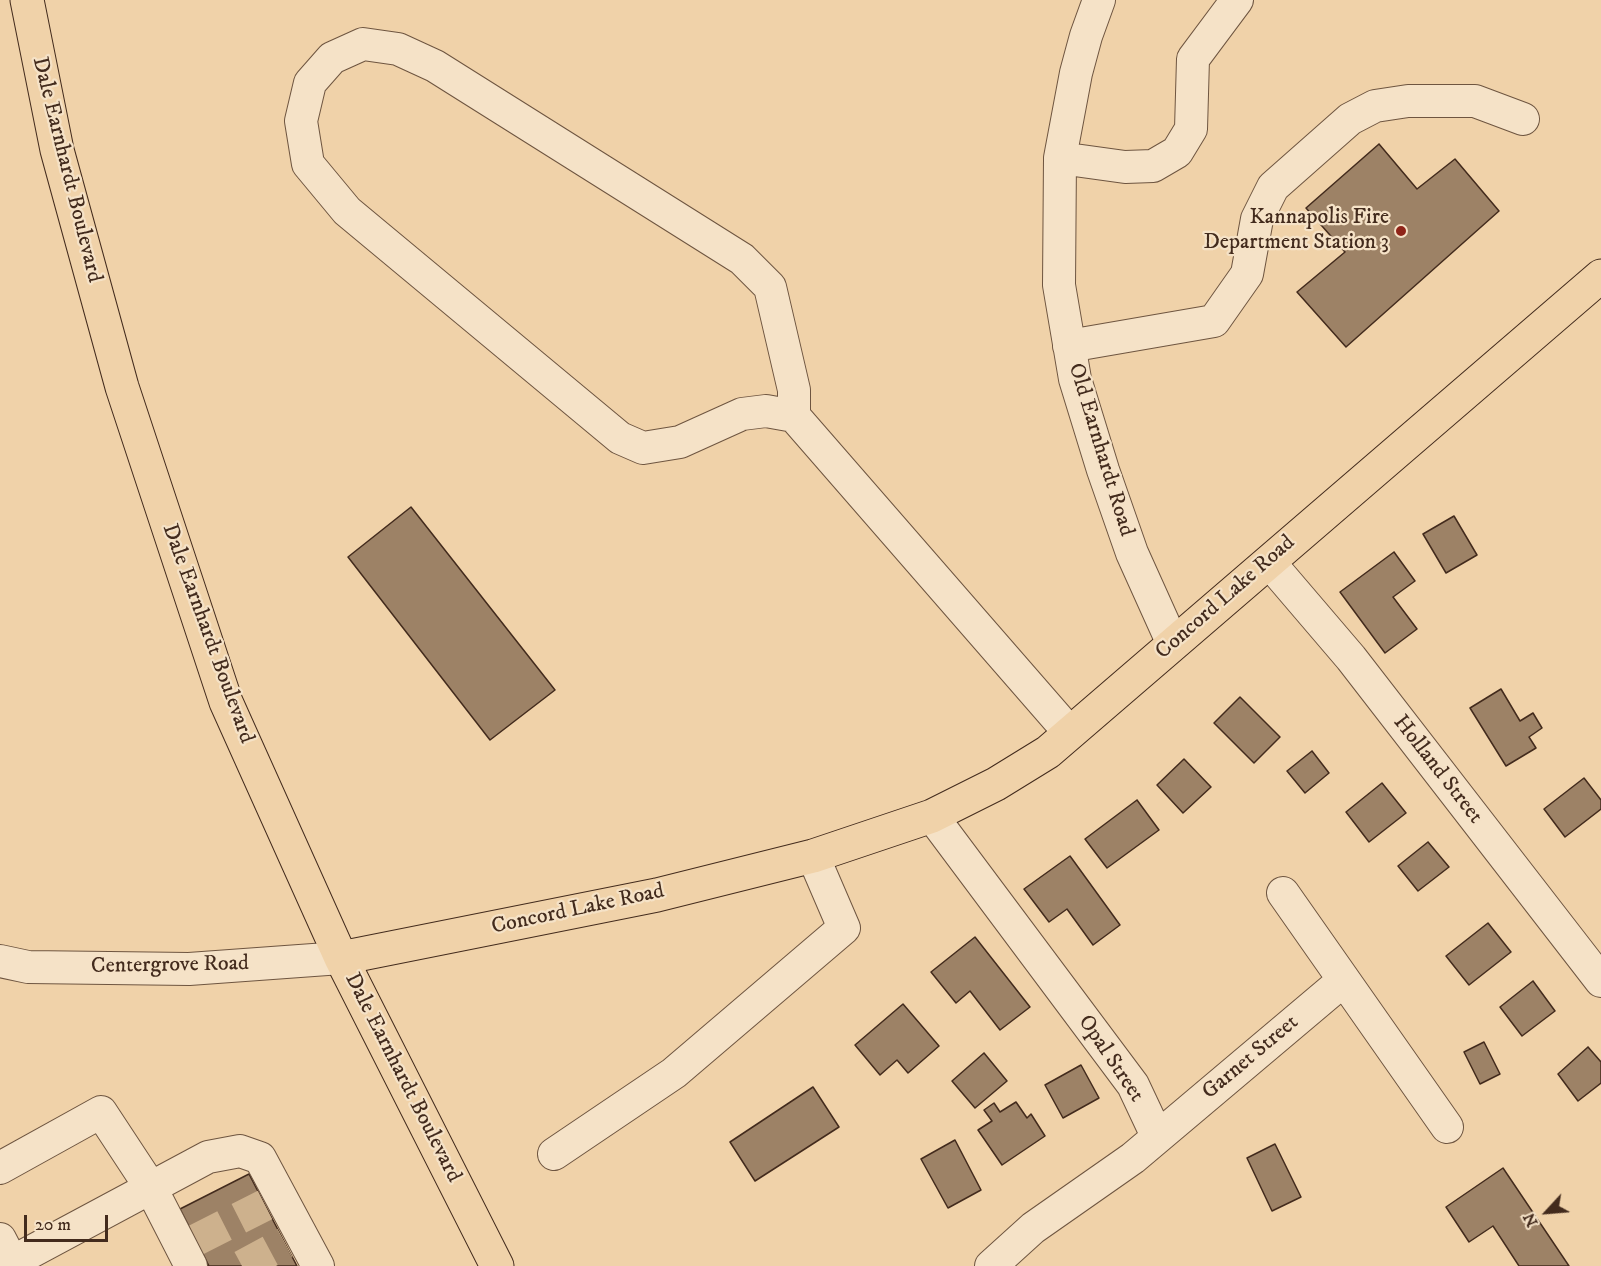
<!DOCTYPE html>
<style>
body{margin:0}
#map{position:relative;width:1601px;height:1266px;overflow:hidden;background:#f0d2a9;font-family:"IM FELL DW Pica",serif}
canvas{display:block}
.north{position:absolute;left:1517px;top:1182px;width:60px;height:60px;-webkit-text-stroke:4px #f5e2c7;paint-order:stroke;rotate:244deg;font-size:16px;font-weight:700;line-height:24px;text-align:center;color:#432b1d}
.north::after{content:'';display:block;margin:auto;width:21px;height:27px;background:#432b1d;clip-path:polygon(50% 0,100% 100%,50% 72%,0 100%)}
.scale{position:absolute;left:24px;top:1215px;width:84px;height:27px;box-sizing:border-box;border:3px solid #432b1d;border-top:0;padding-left:8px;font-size:18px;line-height:21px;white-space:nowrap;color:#432b1d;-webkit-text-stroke:4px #f5e2c7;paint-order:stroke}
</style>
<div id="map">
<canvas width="1601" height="1266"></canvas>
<div class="north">N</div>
<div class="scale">20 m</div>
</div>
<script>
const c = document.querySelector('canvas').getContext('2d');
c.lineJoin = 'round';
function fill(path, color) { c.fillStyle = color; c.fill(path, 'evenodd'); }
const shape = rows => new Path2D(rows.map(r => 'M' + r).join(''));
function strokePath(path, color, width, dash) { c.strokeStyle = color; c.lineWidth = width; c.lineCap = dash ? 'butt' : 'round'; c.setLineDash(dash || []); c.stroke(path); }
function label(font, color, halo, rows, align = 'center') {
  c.font = font + ' "IM FELL DW Pica",serif'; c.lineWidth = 4.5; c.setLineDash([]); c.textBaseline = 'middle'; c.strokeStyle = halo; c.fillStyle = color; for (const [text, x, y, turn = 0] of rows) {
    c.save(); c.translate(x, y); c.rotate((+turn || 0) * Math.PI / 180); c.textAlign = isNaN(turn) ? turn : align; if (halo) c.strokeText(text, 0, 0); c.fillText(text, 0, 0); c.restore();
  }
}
const building = shape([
 [1379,144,1417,189,1455,159,1499,211,1346,347,1297,292,1345,252,1306,208,1379,144],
 [411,507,555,690,490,740,348,557,411,507],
 [1454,516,1477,555,1446,573,1423,534,1454,516],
 [1394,552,1415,581,1393,597,1417,629,1385,653,1340,592,1394,552],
 [1501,689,1520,721,1533,713,1542,728,1529,737,1536,748,1506,766,1470,708,1501,689],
 [1240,697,1280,737,1254,763,1214,723,1240,697],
 [1312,751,1329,773,1305,793,1287,771,1312,751],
 [1184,759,1211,787,1183,813,1157,785,1184,759],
 [1584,778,1601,800,1601,809,1565,837,1544,809,1584,778],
 [1382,783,1406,813,1369,842,1346,812,1382,783],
 [1137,800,1159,830,1107,868,1085,839,1137,800],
 [1428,842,1449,867,1418,891,1398,866,1428,842],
 [1070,856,1120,925,1093,945,1067,909,1049,922,1024,889,1070,856],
 [1488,923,1511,952,1469,985,1446,956,1488,923],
 [975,937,1030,1007,1000,1030,970,991,956,1003,931,972,975,937],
 [1533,981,1555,1011,1522,1036,1500,1007,1533,981],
 [903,1004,939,1046,908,1073,897,1060,880,1075,855,1045,903,1004],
 [1484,1042,1500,1074,1480,1084,1464,1052,1484,1042],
 [1588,1047,1601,1062,1601,1083,1578,1101,1558,1074,1588,1047],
 [984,1053,1007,1081,975,1108,952,1081,984,1053],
 [1081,1065,1099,1098,1063,1118,1045,1085,1081,1065],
 [813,1087,839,1127,755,1181,730,1142,813,1087],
 [1016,1102,1027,1118,1031,1114,1045,1136,1002,1165,978,1130,992,1121,984,1110,994,1103,1000,1112,1016,1102],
 [955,1140,981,1190,948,1208,921,1159,955,1140],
 [1275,1144,1301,1197,1272,1211,1247,1158,1275,1144],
 [1503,1168,1569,1266,1519,1266,1493,1226,1469,1242,1446,1207,1503,1168],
 [249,1174,265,1205,297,1266,209,1266,180,1209,249,1174]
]);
fill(building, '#9d8266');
strokePath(building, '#432b1d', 1.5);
strokePath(shape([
 [196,1240,265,1205],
 [242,1266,285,1243]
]), '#cdb18d', 32, [32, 16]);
const minor = shape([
 [1099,0,1086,36,1076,73,1060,158,1059,285,1075,379,1103,470,1132,553,1173,644],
 [1060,158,1125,167,1153,166,1177,152,1191,129,1193,59,1237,0],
 [1069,346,1214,321,1247,274,1257,219,1273,187,1350,119,1375,106,1408,101,1475,101,1523,119],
 [794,416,766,411,742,414,680,442,643,448,620,438,347,211,308,164,301,121,310,83,332,58,363,44,398,49,435,66,742,259,770,287,794,390,794,416,1070,733],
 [1269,562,1351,658,1601,981],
 [932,816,1133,1085,1157,1136],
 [1283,893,1447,1127],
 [0,961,28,967,189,969,341,958],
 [554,1154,674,1073,844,928,813,856],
 [0,1168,101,1112,151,1188,191,1266],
 [0,1239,14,1266],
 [12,1262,208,1157,240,1151,260,1158,318,1266],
 [991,1266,1033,1228,1133,1158,1344,980]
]);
const major = shape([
 [27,0,57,150,122,387,226,702,341,958,497,1266],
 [341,958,657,895,813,856,932,816,996,784,1048,752,1601,276]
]);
strokePath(minor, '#6e5540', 34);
strokePath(major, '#432b1d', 35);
strokePath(minor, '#f5e2c7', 32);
strokePath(major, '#f0d2a9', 33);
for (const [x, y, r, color] of [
 [1401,231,6,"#8f2418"]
]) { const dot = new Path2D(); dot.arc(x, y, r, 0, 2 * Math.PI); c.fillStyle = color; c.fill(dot); strokePath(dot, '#f5e2c7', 2); }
label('22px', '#432b1d', '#f5e2c7', [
 ["Dale Earnhardt Boulevard",66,170,76],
 ["Old Earnhardt Road",1100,450,73],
 ["Concord Lake Road",1226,598,-41],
 ["Dale Earnhardt Boulevard",207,634,70],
 ["Holland Street",1437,770,52],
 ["Concord Lake Road",578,910,-12],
 ["Centergrove Road",170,966,-1],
 ["Garnet Street",1251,1058,-40],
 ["Opal Street",1110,1059,56],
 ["Dale Earnhardt Boulevard",402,1078,63]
]);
label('22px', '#432b1d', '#f5e2c7', [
 ["Kannapolis Fire",1389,218],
 ["Department Station 3",1389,243]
], 'right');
</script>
